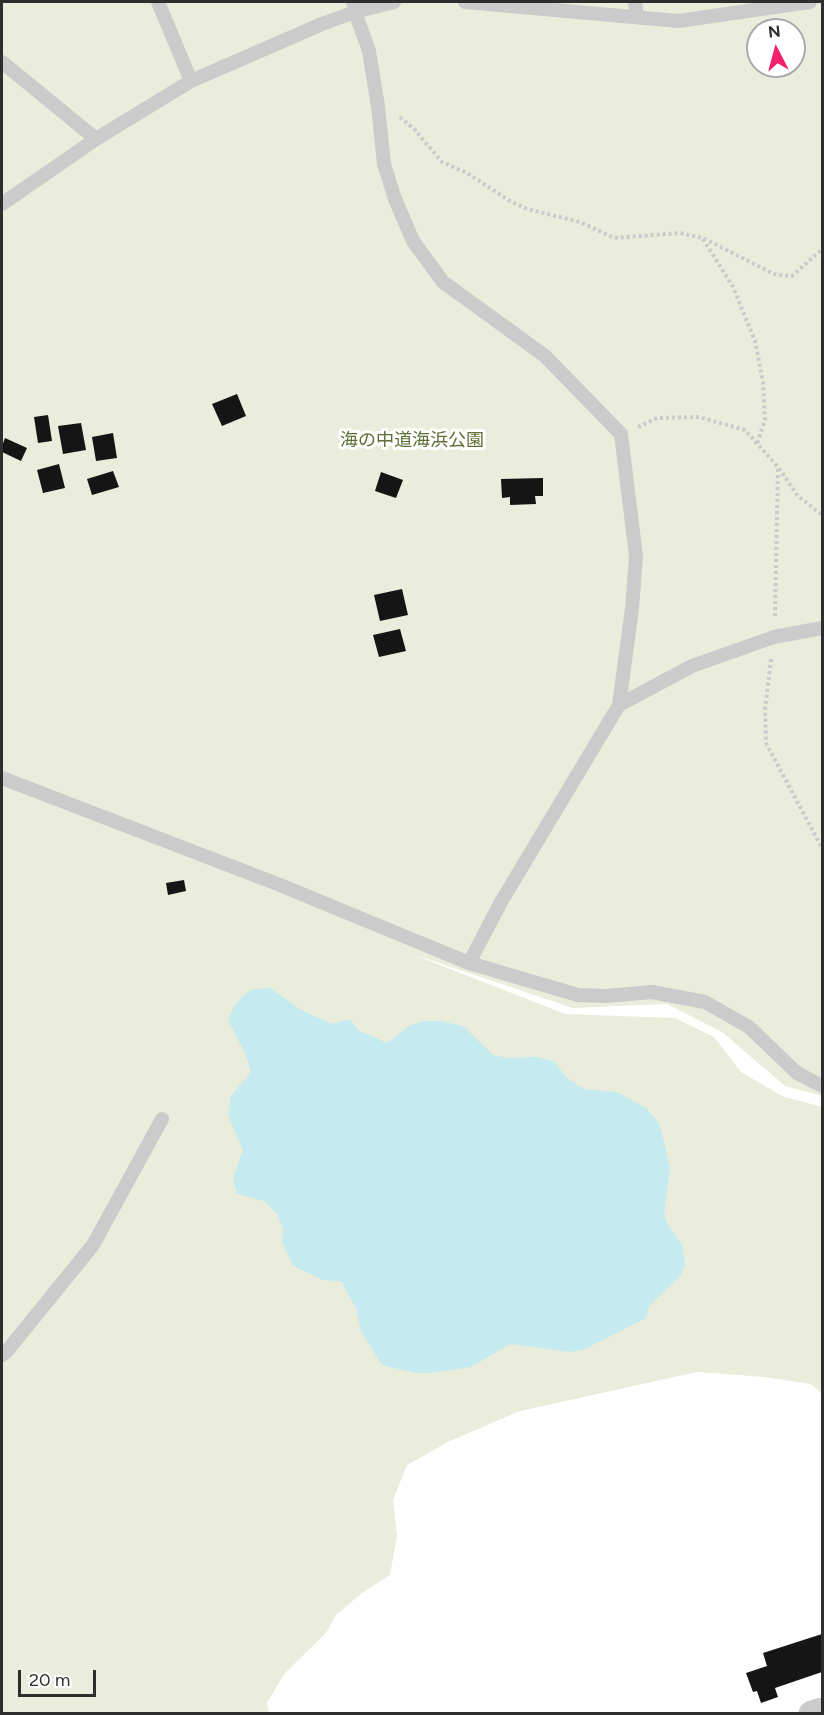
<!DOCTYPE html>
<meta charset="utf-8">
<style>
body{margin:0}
#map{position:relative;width:824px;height:1715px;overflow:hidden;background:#fff;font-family:Figtree,sans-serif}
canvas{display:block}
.frame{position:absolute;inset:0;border:3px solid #2e2e2e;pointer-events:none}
.north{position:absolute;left:746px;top:18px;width:60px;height:60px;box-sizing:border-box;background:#fff;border:2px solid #ababab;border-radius:50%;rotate:354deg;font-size:16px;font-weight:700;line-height:24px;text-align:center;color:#2e2e2e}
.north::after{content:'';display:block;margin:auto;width:21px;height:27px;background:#f5216c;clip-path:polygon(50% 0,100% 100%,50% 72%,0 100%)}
.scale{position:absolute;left:18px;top:1670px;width:78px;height:27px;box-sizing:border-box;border:3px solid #2e2e2e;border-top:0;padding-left:8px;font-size:18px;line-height:21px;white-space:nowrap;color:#2e2e2e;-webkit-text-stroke:4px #fff;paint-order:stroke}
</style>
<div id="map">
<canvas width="824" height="1715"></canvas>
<div class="frame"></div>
<div class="north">N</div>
<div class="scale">20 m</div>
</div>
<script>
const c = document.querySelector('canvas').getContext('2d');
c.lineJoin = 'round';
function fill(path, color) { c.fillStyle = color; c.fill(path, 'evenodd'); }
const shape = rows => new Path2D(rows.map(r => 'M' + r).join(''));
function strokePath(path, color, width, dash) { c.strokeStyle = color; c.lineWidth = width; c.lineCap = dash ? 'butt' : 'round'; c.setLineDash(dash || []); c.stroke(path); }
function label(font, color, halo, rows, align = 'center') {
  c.font = font + ' Figtree,"Noto Sans JP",sans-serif'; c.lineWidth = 6; c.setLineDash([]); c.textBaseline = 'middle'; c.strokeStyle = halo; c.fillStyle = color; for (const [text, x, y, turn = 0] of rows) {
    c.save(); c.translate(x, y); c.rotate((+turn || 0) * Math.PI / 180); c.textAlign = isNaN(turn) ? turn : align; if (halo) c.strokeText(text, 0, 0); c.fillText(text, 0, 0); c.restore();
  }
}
fill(shape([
 [2,2,822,2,822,1096,785,1086,722,1032,667,1004,573,1008,412,954,565,1014,675,1018,714,1037,741,1072,782,1096,822,1107,822,1394,811,1384,764,1377,697,1372,520,1411,448,1442,407,1465,393,1500,397,1536,390,1575,362,1593,336,1615,326,1633,284,1674,267,1703,269,1713,2,1714],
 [758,30,794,30,794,66,758,66]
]), '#eaeddb');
fill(shape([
 [270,988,301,1010,332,1024,350,1019,358,1030,387,1043,410,1025,424,1021,440,1021,463,1026,493,1055,508,1058,536,1057,554,1061,565,1076,583,1089,617,1092,646,1108,659,1123,665,1146,670,1169,664,1212,666,1221,682,1245,685,1264,681,1275,649,1306,646,1318,585,1349,570,1352,510,1344,471,1367,431,1373,415,1373,382,1365,361,1331,356,1308,341,1281,323,1280,293,1266,282,1241,283,1229,278,1215,264,1201,237,1194,233,1178,243,1150,228,1115,231,1096,251,1072,245,1053,228,1020,235,1005,244,995,253,989]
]), '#c5eaef');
fill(shape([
 [237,394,246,416,222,426,212,404],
 [48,415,52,441,38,443,34,417],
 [81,423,86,450,63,454,58,426],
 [113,433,117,458,96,461,92,437],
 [5,438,27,448,21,461,2,452,2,446],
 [59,464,65,488,43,493,37,470],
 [113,471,119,487,92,495,87,479],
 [381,472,403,480,396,498,375,491],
 [543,478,543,496,535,496,536,504,510,505,510,497,502,498,501,479],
 [402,589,408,615,380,621,374,595],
 [400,629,406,651,379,657,373,635],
 [184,880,186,891,168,895,166,883],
 [822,1634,822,1672,775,1688,778,1697,761,1703,757,1691,753,1692,746,1673,767,1666,763,1653]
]), '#151515');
strokePath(shape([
 [400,117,415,130,442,162,467,173,510,201,527,209,580,222,614,238,680,233,703,238,774,274,792,276,822,249],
 [703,239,733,287,755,341,763,382,765,420,757,444],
 [638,427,657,418,699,417,745,430,778,467,798,496,822,515],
 [775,616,778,467],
 [771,659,765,710,766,743,822,848]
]), '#cbcbcb', 4, [3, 3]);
strokePath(shape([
 [158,2,191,81],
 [353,2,355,12,369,51,378,106,384,164,395,199,413,241,443,282,545,356,621,434,636,556,632,609,619,705],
 [465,2,678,21,810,2],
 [635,2,637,17],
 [2,62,96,139],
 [2,204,96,139,191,81,322,24,355,12,394,2],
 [2,778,280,885,469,963,578,995,606,996,652,992,705,1002,749,1027,797,1073,822,1086],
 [469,963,501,902,619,705,692,666,774,637,822,628],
 [2,1355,7,1351,93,1245,162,1119]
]), '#cbcbcb', 14);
strokePath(shape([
 [812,1714,822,1711]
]), '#cbcbcb', 27);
label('18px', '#606e38', '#fff', [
 ["海の中道海浜公園",412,441]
]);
</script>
